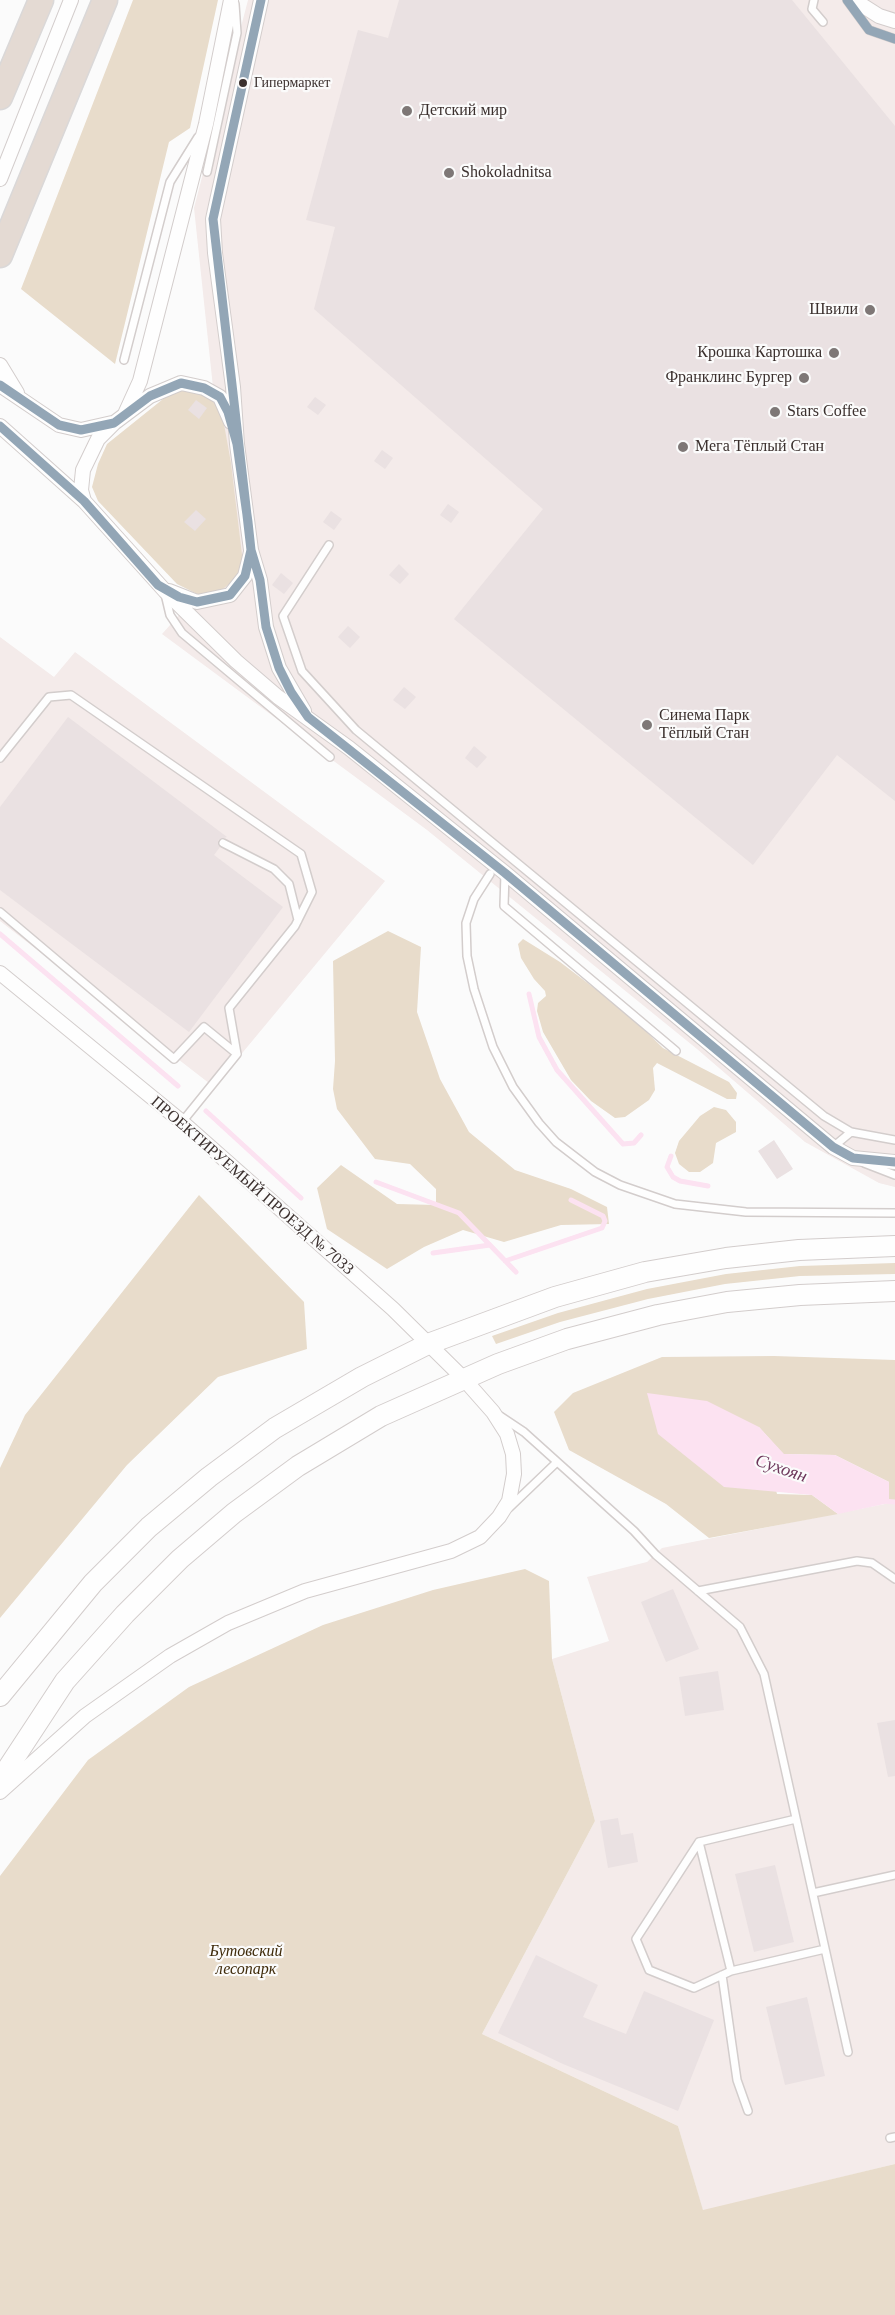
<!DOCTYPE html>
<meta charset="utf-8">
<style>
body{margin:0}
canvas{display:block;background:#fbfbfb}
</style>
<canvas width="895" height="2315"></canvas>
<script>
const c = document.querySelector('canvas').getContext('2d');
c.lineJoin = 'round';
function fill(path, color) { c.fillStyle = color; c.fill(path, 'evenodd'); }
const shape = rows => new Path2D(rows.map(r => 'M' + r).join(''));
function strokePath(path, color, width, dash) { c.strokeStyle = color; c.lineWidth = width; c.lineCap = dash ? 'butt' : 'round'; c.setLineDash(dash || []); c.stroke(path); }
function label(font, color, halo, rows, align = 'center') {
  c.font = font + ' "Times New Roman",serif'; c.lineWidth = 4.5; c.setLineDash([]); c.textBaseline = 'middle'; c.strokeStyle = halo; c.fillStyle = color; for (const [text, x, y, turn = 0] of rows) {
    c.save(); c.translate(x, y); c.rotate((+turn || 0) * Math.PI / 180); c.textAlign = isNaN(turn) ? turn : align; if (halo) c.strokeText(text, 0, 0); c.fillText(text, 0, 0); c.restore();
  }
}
fill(shape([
 [248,0,895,0,895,1187,879,1183,805,1142,697,1049,427,830,162,634,231,557,194,208],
 [0,637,54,677,75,652,385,881,214,1087,0,921],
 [895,1502,895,2164,703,2211,678,2126,482,2034,595,1821,552,1659,609,1641,587,1577,647,1562,662,1548]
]), '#f4ebea');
fill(shape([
 [133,0,218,0,190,128,169,142,115,364,21,289],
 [192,390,209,396,222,413,231,463,243,563,236,578,217,594,199,595,177,584,98,501,92,487,98,464,107,444,173,391],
 [388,931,421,947,417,1012,440,1079,469,1132,515,1170,571,1189,607,1207,609,1224,561,1225,504,1242,463,1230,424,1247,387,1269,327,1229,317,1188,341,1165,397,1204,436,1205,436,1189,410,1164,375,1159,337,1109,333,1089,335,1061,333,961],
 [523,939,560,962,627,1013,663,1048,729,1082,737,1093,736,1099,727,1099,657,1063,653,1068,655,1090,649,1100,625,1117,615,1118,591,1101,571,1080,543,1032,537,1011,538,1003,546,996,545,991,534,979,521,958,518,944],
 [714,1107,726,1110,736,1122,736,1132,716,1143,713,1163,700,1172,689,1172,679,1164,675,1153,679,1141,700,1116],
 [199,1195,304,1302,307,1349,218,1377,127,1465,0,1618,0,1468,25,1415],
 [895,1263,895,1274,800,1276,725,1284,648,1299,560,1322,496,1344,492,1336,558,1313,647,1289,726,1274,800,1266],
 [774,1356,895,1360,895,1502,889,1503,889,1482,835,1455,783,1454,759,1427,777,1494,812,1495,838,1514,709,1538,666,1504,569,1450,554,1412,573,1393,662,1357],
 [525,1569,549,1581,552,1659,595,1821,482,2034,678,2126,703,2210,895,2164,895,2315,0,2315,0,1876,88,1760,189,1687,323,1625,433,1590]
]), '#e8dccb');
fill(shape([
 [647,1393,707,1401,759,1427,784,1454,835,1455,889,1482,889,1503,838,1514,812,1495,724,1487,658,1434]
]), '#fce2f1');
strokePath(shape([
 [0,934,178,1086],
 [529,994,539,1037,557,1070,623,1144,634,1143,641,1135],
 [206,1111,301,1198],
 [671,1156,667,1167,673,1177,680,1181,708,1186],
 [376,1182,459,1213,516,1272],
 [433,1253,490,1245],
 [505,1261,602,1228,605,1221,603,1216,571,1200],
 [883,1501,895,1502]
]), '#fce2f1', 5);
fill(shape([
 [399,0,792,0,895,126,895,801,837,755,753,865,454,619,543,509,314,309,335,227,306,220,358,30,388,38],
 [315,397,326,405,318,415,307,407],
 [196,400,207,408,199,419,188,410],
 [382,450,393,458,385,469,374,461],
 [448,504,459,512,451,523,440,515],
 [196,510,206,519,195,531,184,522],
 [331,511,342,519,334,530,323,522],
 [399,564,409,574,400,584,389,575],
 [281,573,293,583,284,594,272,585],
 [348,626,360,637,350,648,338,637],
 [404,687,416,697,405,709,393,700],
 [68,717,227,837,218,840,220,847,214,855,283,907,189,1032,0,890,0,807],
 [474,746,487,757,477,768,465,758],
 [774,1140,793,1169,777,1179,758,1151],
 [673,1589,699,1649,666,1662,641,1602],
 [718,1671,724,1710,685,1716,679,1677],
 [895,1720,895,1776,888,1777,877,1723],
 [618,1818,621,1835,633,1833,638,1862,608,1868,600,1821],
 [775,1865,794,1942,754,1952,735,1874],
 [536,1955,598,1985,583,2017,626,2034,644,1991,714,2020,678,2111,563,2064,498,2033],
 [807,1997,825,2076,785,2085,766,2007]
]), '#eae1e2');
const service = shape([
 [814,0,812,9,823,22],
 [847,0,869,30,895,39],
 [207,172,237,33,235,4],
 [124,360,170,182,198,137],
 [329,545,283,616,302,671,356,730,824,1116,851,1132,895,1140],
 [165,594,170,615,182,633,330,757],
 [0,758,49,697,71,695,301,854,312,892,295,926,229,1008,237,1054,182,1122],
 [223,843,274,869,289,884,298,920],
 [505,873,504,906,676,1051],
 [490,874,474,899,466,923,467,956,474,989,493,1047,513,1087,539,1123,556,1142,595,1172,620,1185,675,1204,746,1212,895,1213],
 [0,912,174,1059,204,1027,237,1054],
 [833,1147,851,1132],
 [864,1163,895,1175],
 [500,1416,524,1432,634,1531,656,1555,740,1627,764,1674,848,2052],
 [509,1508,557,1462],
 [698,1591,857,1561,872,1563,895,1579],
 [796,1819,699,1842,731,1971,825,1949],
 [699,1842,636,1939,649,1970,694,1988,731,1971],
 [813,1893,895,1875],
 [722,1975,737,2080,748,2111],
 [890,2138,895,2137]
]);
const minor = shape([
 [261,0,213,219,215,253,233,387,237,444,251,550,260,580,266,627,279,668,304,711],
 [854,0,879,16,895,21],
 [0,179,71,0],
 [0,365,17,393],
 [0,385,59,425,81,430,112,423],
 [125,414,140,381,206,124,231,0],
 [0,426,84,501,165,591,236,661,278,697,349,748,505,873,833,1147,853,1158,895,1162],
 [84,501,81,490,83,470,98,439,114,423,150,396,181,383,204,388,220,397,231,422],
 [169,591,197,602,230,595,245,576,251,552],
 [0,973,182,1122,393,1309,463,1378,493,1412,507,1434,513,1454,514,1474,509,1501,499,1517,480,1537,451,1551,305,1591,228,1623,170,1656,85,1716,0,1792]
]);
const secondary = shape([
 [0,1696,93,1583,149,1527,209,1477,275,1428,362,1377,428,1344,555,1297,645,1272,726,1258,799,1250,895,1246],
 [0,1780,65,1681,125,1614,180,1559,234,1513,298,1466,381,1416,498,1364,567,1339,658,1315,727,1302,800,1295,895,1291]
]);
const trunk = shape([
 [0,97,41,0],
 [0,255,105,0]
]);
strokePath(service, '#d3cdcc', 10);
strokePath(minor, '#d3cdcc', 16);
strokePath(secondary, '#d3cdcc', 22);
strokePath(trunk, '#dad8d8', 27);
strokePath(service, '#fefefe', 7);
strokePath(minor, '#fefefe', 14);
strokePath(secondary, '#fefefe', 20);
strokePath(trunk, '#e4dad3', 24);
strokePath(shape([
 [261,0,213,219,251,550,260,580,266,627,279,668,291,692,308,717,505,873,833,1147,853,1158,895,1162],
 [847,0,869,30,895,39],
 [0,385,59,425,81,430,114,423,150,396,181,383,204,388,220,397,228,412,237,444,248,522,251,550,245,576,230,595,197,602,179,597,158,585,84,501,0,426]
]), '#93a6b6', 9);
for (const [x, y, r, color] of [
 [243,83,5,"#3b302e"],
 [407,111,6,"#7e7776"],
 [449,173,6,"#7e7776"],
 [870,310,6,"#7e7776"],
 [834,353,6,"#7e7776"],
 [804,378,6,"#7e7776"],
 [775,412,6,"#7e7776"],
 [683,447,6,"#7e7776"],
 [647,725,6,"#7e7776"]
]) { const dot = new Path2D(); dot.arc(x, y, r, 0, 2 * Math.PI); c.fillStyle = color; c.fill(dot); strokePath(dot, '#fbfbfb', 2); }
label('14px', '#3b302e', '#fbfbfb', [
 ["Гипермаркет",254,83]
], 'left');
label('16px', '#3b302e', '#fbfbfb', [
 ["Детский мир",419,111],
 ["Shokoladnitsa",461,173],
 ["Швили",858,310,"right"],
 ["Крошка Картошка",822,353,"right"],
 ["Франклинс Бургер",792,378,"right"],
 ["Stars Coffee",787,412],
 ["Мега Тёплый Cтан",695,447],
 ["Синема Парк",659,716],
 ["Тёплый Стан",659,734]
], 'left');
label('16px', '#3b302e', '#fbfbfb', [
 ["ПРОЕКТИРУЕМЫЙ ПРОЕЗД № 7033",252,1186,41]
]);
label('italic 16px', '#3f2b0a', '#fbfbfb', [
 ["Бутовский",246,1952],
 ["лесопарк",246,1970]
]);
label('italic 18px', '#6d375b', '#fbfbfb', [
 ["Сухоян",781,1469,19]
]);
</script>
